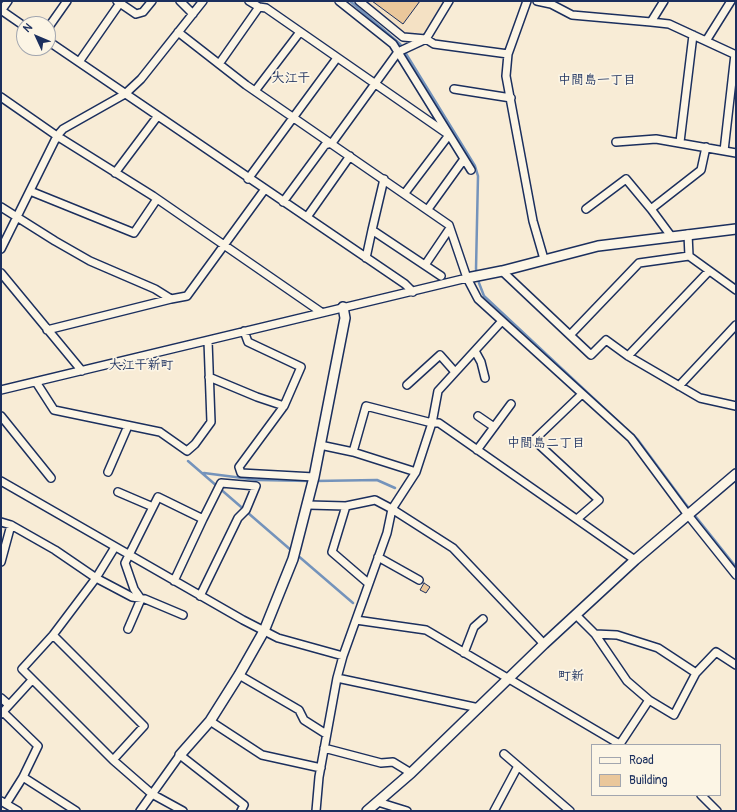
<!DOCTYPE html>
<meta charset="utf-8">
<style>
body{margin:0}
#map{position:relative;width:737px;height:812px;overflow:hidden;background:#f8ecd6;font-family:Pangolin,sans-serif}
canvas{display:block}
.frame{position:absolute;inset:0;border:2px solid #1b2f5e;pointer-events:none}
.legend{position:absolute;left:591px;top:744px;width:130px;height:52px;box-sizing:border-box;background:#fcf5e5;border:1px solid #a2a6af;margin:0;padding:5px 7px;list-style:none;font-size:12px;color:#1b2f5e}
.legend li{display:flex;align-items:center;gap:8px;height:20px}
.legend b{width:20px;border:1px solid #a2a6af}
.north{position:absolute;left:16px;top:16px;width:40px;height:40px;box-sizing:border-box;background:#fcf5e5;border:1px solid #a2a6af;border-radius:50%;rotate:314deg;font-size:11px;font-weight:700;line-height:16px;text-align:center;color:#1b2f5e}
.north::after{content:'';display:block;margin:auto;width:14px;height:18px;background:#1b2f5e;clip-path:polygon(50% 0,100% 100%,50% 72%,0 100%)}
</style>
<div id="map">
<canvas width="737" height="812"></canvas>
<div class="frame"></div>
<ul class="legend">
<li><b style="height:5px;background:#fcf5e5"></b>Road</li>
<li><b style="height:11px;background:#eac79b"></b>Building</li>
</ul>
<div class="north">N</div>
</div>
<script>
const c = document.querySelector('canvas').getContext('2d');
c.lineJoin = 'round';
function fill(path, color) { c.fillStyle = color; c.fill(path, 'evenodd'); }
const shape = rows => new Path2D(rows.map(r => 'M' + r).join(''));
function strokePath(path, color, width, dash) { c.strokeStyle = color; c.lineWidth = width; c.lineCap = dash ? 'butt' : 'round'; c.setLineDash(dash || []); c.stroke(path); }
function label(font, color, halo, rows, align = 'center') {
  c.font = font + ' Pangolin,"Klee One",sans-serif'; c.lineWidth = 3.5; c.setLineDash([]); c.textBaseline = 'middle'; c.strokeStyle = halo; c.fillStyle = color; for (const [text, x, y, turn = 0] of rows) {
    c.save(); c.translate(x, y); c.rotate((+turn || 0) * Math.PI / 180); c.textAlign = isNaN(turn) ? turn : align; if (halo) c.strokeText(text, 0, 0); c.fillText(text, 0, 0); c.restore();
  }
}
fill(shape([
 [364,1,444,1,426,33,403,33]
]), '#f4e1c4');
strokePath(shape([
 [350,1,400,44,475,166,478,176,476,269,479,283,484,296,622,425],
 [632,434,638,440,684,502,736,567],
 [188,461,292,551],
 [204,473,258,480,310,481],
 [315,481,377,480,395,488],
 [296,554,353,603]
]), '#7493bb', 2.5);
const building = shape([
 [372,1,420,1,403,24,372,1],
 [424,583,430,587,426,593,420,590,424,583]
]);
fill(building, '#eac79b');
strokePath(building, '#1b2f5e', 1);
const street = shape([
 [117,1,136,14,143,12,152,1],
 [180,1,193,14],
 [249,1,259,7,266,8,449,135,405,193],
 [339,1,393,44,471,170],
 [359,1,403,37,426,39,434,44,508,54],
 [527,1,508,54,506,76,533,221,544,259],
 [537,1,551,4,572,15,651,22,664,1],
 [1,10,24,26],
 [1,11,8,1],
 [651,22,669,24,736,55],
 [48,28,67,1],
 [178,32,246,85,449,225,467,278,478,299,631,438,688,515,736,575],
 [48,41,405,284,413,292],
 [706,41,731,1],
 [79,62,120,3],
 [219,64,259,7],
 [454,89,511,98],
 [255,91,300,32],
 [1,97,57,136,153,196,321,312],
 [616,142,656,139,736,153],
 [680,142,693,35],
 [724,151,735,54],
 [115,173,157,117],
 [248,179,337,58],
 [30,191,134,233,157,199],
 [283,202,325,145,332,143,398,52,426,39,449,1],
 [1,207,55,241,90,261,155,289,171,299],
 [428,209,464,159],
 [586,209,626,179,651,209,671,236],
 [651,209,701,170,706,147],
 [307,217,350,156],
 [372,230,384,179],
 [688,234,689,256,736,290],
 [1,249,57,136,63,129,125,94,141,79,203,1],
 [366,258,372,230,441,276],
 [425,265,450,228],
 [502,271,591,355,606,340,628,356,700,398,736,406],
 [1,273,82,371],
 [47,330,171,299,187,296,265,189],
 [571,334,639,263,689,256],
 [475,351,481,362,485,378],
 [628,356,709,271],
 [209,377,257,397,284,406,301,367,248,342,244,331],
 [36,382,54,410,160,432,187,451,195,444,211,422,208,341],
 [407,385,440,355,455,372],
 [679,386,736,325],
 [1,390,467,278],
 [284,406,239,467,241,473,314,477],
 [1,416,51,478],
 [478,416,494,427],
 [320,445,353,452],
 [477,450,511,404],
 [108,472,128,426],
 [416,472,353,452,366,406,432,423,439,423,635,560],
 [1,481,243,620,278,638,343,656],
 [118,492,153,507],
 [308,505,346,506],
 [577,519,599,500,534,440,582,394],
 [1,522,11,525,55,550,96,578,132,597,145,599,183,615],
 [115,547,96,578,53,635,22,669,113,760,152,794,183,811],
 [378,557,419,580],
 [1,562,11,525],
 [368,583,332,552,346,506,375,500,392,509,416,472,432,423,438,391,502,321],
 [200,596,238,518,246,510,256,486,221,483,203,519],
 [576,615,595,634,617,635,658,648,696,673,716,652,736,665],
 [356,620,426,630,621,745],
 [128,629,141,599,134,589,125,563,158,497,203,519,174,581],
 [595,634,627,681,649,700,620,744],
 [53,635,144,726,113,760],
 [464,653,474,627,483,619],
 [239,675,299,710,304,720,326,734],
 [337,678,479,708],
 [1,698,9,705],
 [649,700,674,715,696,673],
 [3,712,38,746,23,777,6,804],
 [1,714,32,680],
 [210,721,262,755,321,768],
 [324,748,381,763,393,762,411,773],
 [518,766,570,811],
 [23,777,76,811],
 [701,795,717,811],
 [1,801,18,811],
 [378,802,407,811],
 [140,811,180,755,244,805,241,811],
 [316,811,319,777,337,678,343,656,387,533,392,509,453,548,544,644],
 [494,811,518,766,504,754]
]);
const secondary = shape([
 [467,278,502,271,598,246,736,229],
 [180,755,210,721,239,675,264,631,293,559,314,477,345,318,343,307],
 [367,811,411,773,544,644,635,560,736,474]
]);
strokePath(street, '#1b2f5e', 10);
strokePath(secondary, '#1b2f5e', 12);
strokePath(street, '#fcf5e5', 7);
strokePath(secondary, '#fcf5e5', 9);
label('bold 13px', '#1b2f5e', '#fcf5e5', [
 ["大江干",291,79],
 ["中間島一丁目",597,81],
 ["大江干新町",141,366],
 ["中間島二丁目",546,444],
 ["町新",571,677]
]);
</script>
